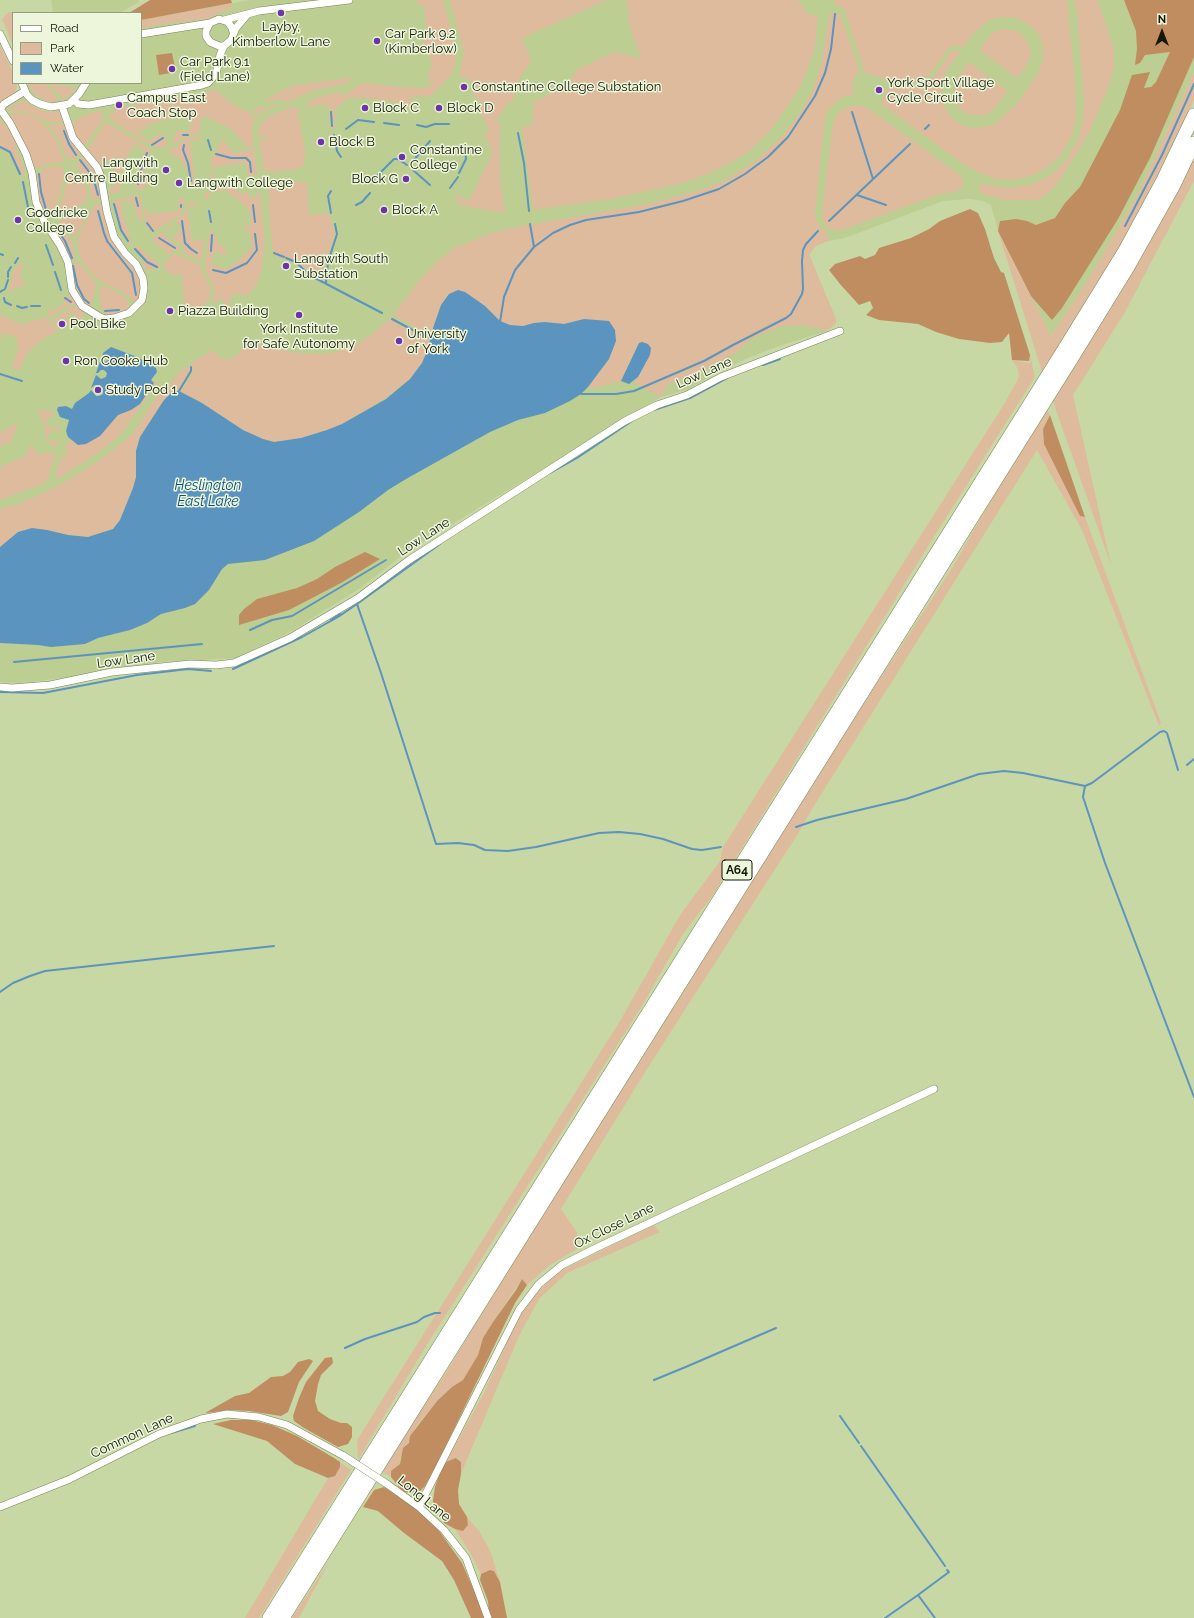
<!DOCTYPE html>
<style>
body{margin:0}
#map{position:relative;width:1194px;height:1618px;overflow:hidden;background:#c8d8a4;font-family:Raleway,sans-serif}
canvas{display:block}
.legend{position:absolute;left:12px;top:12px;width:130px;height:72px;box-sizing:border-box;background:#edf5db;border:1px solid #959d85;margin:0;padding:5px 7px;list-style:none;font-size:12px;color:#121805}
.legend li{display:flex;align-items:center;gap:8px;height:20px}
.legend b{width:20px;border:1px solid #959d85}
.north{position:absolute;left:1142px;top:12px;width:40px;height:40px;-webkit-text-stroke:3px #edf5db;paint-order:stroke;rotate:0deg;font-size:11px;font-weight:700;line-height:16px;text-align:center;color:#121805}
.north::after{content:'';display:block;margin:auto;width:14px;height:18px;background:#121805;clip-path:polygon(50% 0,100% 100%,50% 72%,0 100%)}
</style>
<div id="map">
<canvas width="1194" height="1618"></canvas>
<ul class="legend">
<li><b style="height:5px;background:#fff"></b>Road</li>
<li><b style="height:11px;background:#dfbb9d"></b>Park</li>
<li><b style="height:11px;background:#5b94be"></b>Water</li>
</ul>
<div class="north">N</div>
</div>
<script>
const c = document.querySelector('canvas').getContext('2d');
c.lineJoin = 'round';
function fill(path, color) { c.fillStyle = color; c.fill(path, 'evenodd'); }
const shape = rows => new Path2D(rows.map(r => 'M' + r).join(''));
function strokePath(path, color, width, dash) { c.strokeStyle = color; c.lineWidth = width; c.lineCap = dash ? 'butt' : 'round'; c.setLineDash(dash || []); c.stroke(path); }
function label(font, color, halo, rows, align = 'center') {
  c.font = font + ' Raleway,sans-serif'; c.lineWidth = 3; c.setLineDash([]); c.textBaseline = 'middle'; c.strokeStyle = halo; c.fillStyle = color; for (const [text, x, y, turn = 0] of rows) {
    c.save(); c.translate(x, y); c.rotate((+turn || 0) * Math.PI / 180); c.textAlign = isNaN(turn) ? turn : align; if (halo) c.strokeText(text, 0, 0); c.fillText(text, 0, 0); c.restore();
  }
}
fill(shape([
 [51,0,138,0,139,2,120,13,53,13],
 [250,0,1194,0,1194,73,1136,198,1088,280,1051,336,998,231,991,205,984,201,969,199,943,201,845,238,828,241,816,246,809,255,836,319,836,323,827,331,782,345,748,358,722,370,689,389,661,397,408,551,359,589,292,631,235,658,162,662,87,675,22,683,0,682,0,103,30,83,141,83,141,20]
]), '#bcce92');
fill(shape([
 [417,0,443,0,456,48,455,65,449,78,434,92,432,96,410,97,411,106,402,106,402,103,357,97,347,99,333,111,337,117,333,122,337,127,331,128,329,105,319,105,305,108,310,101,316,98,339,92,345,95,362,83,400,87,424,88,433,85,429,81,428,70,432,69,429,44,424,45,422,32,427,32,424,5,418,6],
 [450,0,607,0,522,38,530,57,530,63,521,75,512,103,508,102,503,111,497,118,500,126,500,179,505,213,474,208,461,205,455,200,456,195,469,201,493,153,484,133,490,131,478,109,484,104,472,94,477,88,467,78,459,76,464,53],
 [626,0,798,0,807,13,818,17,815,46,805,76,795,95,770,131,748,152,723,167,695,179,670,186,611,199,533,210,522,127,533,125,534,102,565,86,578,69,615,52,641,59,628,20,629,17],
 [835,0,1067,0,1075,80,1076,120,1071,138,1061,155,1047,168,1033,175,1015,180,995,179,969,168,881,104,889,85,906,88,924,84,933,77,951,52,955,50,960,52,946,71,942,86,942,97,945,108,950,116,958,123,967,127,978,128,995,124,1016,105,1038,73,1043,60,1043,46,1038,33,1027,23,1016,18,1003,17,991,19,974,32,962,48,957,45,951,46,927,77,915,83,905,84,865,73,844,8,835,5],
 [1074,0,1097,0,1113,46,1114,60,1113,71,1106,93,1089,133,1059,181,1048,194,1037,200,1004,200,981,193,979,191,979,186,983,184,1009,188,1030,185,1049,176,1065,162,1078,140,1083,120,1084,100,1077,12],
 [230,4,233,6,231,9,222,11,208,19,168,23,141,28,141,20],
 [9,12,13,13,13,46,2,19],
 [830,13,838,13,843,22,860,73,854,75,852,87,854,95,843,97,834,103,828,110,825,117,815,211,816,221,828,235,828,241,816,246,809,254,836,319,836,323,827,331,806,325,784,326,752,338,736,353,707,368,667,385,661,397,633,382,638,377,650,354,639,343,621,381,595,388,588,387,609,359,612,350,598,319,591,321,584,319,564,324,545,322,534,323,523,326,510,325,500,322,485,306,465,292,441,305,431,335,393,315,417,283,440,259,456,247,486,235,506,229,652,203,697,191,726,180,757,160,783,135,801,112,813,89,821,63],
 [1001,29,1018,31,1027,41,1030,47,1030,56,1026,66,1017,78,979,50,992,33],
 [0,45,13,72,13,83,16,83,17,87,14,94,0,103],
 [969,62,1008,91,991,112,982,116,966,114,956,104,954,98,954,89,957,79],
 [1194,73,1194,100,1171,150,1142,207,1100,282,1042,372,998,231,1051,336,1088,280,1136,198],
 [348,78,352,79,347,83,312,91,287,102,280,99,264,102,275,94,293,86],
 [28,83,46,83,59,101,48,102,40,98,33,92],
 [50,83,52,83,76,89,68,97,63,99],
 [214,89,231,103,243,110,250,112,250,115,252,116,254,111,260,106,266,107,253,116,252,122,262,111,278,104,280,105,260,114,253,124,252,130,253,146,244,148,246,147,245,144,231,129,205,116,203,116,202,118,199,131,201,133,187,135,175,144,173,143,176,131,190,131,191,119,165,119,150,125,142,129,140,133,134,130,129,133,109,117,116,108,205,93],
 [20,102,25,102,46,112,60,111,63,113,64,122,48,122,25,111,9,111,6,110],
 [858,105,869,109,961,176,963,182,962,187,957,191,940,194,841,230,833,230,827,227,823,221,822,214,832,131,834,120,840,111,848,107],
 [293,106,299,109,298,114,305,151,305,162,301,168,290,170,272,172,264,171,259,141,268,139,267,136,259,138,258,131,261,123,267,117],
 [101,110,103,120,83,147,74,132,71,123,83,116],
 [17,113,30,114,39,119,57,141,63,157,64,162,48,164,34,170,27,147,8,115],
 [0,120,11,130,17,144,15,149,20,158,25,172,24,174,20,175,8,151,0,150],
 [106,122,151,150,151,152,146,158,144,166,147,185,142,189,139,190,136,187,136,182,140,171,136,169,145,152,135,144,128,154,124,164,120,180,120,191,108,195,109,190,114,187,114,162,111,159,101,166,98,166,87,150],
 [66,124,81,152,74,159,69,159,66,156,59,139,47,125],
 [135,132,139,136,142,134,147,141,161,134,167,140,168,145,163,148,158,148,132,135,131,133],
 [187,137,199,137,202,139,190,141,194,174,193,174,193,184,189,185,187,184,188,181,188,172,181,160,169,152,170,148,177,147],
 [222,139,235,154,241,150,245,151,254,148,257,175,248,176,246,163,213,167,214,180,212,180,211,159,216,152],
 [1194,154,1194,181,1124,314,1073,395,1111,565,1052,399],
 [83,155,98,171,102,198,92,200,89,185,76,164],
 [60,166,64,170,64,174,60,197,56,205,45,219,41,208,35,175,49,167],
 [71,171,78,173,83,178,87,190,86,201,71,211,53,216,62,201,68,175],
 [307,182,309,215,329,213,335,234,327,260,324,279,295,263,273,255,269,210,269,183],
 [230,184,242,195,245,192,248,192,248,194,255,199,256,198,256,193,260,193,265,241,261,273,257,283,252,291,245,296,239,293,233,295,229,301,230,306,227,307,223,299,213,303,212,301,214,299,215,292,214,287,205,270,209,233,211,231,214,232,218,242,227,252,226,255,223,256,222,253,214,251,211,264,227,269,238,260,239,260,242,259,241,257,252,248,250,232,246,232,245,226,251,225,249,209,239,201,240,199,236,199,226,190,211,192,211,194,208,195,209,201,205,198,204,195,206,192],
 [138,196,140,197,142,203,142,218,139,223,133,202,128,203,128,201,121,201,123,216,130,234,128,235,132,242,129,244,119,227,114,200],
 [178,198,182,198,184,201,182,213,179,216,151,233,145,223,144,208,146,208,147,214,179,211],
 [193,202,197,204,199,206,187,208,192,241,204,240,202,260,189,256,185,254,182,244,172,239,181,229,179,224,175,222,168,230,168,234,167,232,168,227,183,216,189,203],
 [103,204,106,218,138,271,142,286,139,301,133,300,120,290,102,282,91,272,81,259,79,251,78,241,82,227,95,205],
 [87,209,89,209,88,212,76,235,74,237,72,236,59,223,60,220],
 [49,223,59,226,72,241,75,254,72,260,69,259],
 [159,233,163,233,170,241,179,247,180,249,178,252,173,250,171,254,167,254,166,251,152,241],
 [138,245,146,254,159,263,161,263,160,266,151,270,145,270,144,261,134,249],
 [174,254,201,265,201,272,208,282,211,291,210,297,202,307,192,309,184,305,182,274,173,275,164,269,164,266,170,257],
 [21,262,23,264,20,275,25,284,23,286,14,288,10,293,9,288,12,281,12,273],
 [76,262,79,263,94,280,96,284,91,305,88,307,76,293,70,264],
 [101,286,109,288,123,296,127,300,129,307,127,310,117,314,109,315,104,312,101,307,100,300,99,290],
 [66,296,73,298,76,301,76,304,66,306,52,316,50,316,48,314,48,309,50,308,52,312,65,302,63,298],
 [78,307,84,312,81,320,76,319,75,314,70,312,67,316,67,319,73,324,67,327,66,320,63,318,59,319,57,321,56,325,61,329,58,330,53,322,53,319,64,313,68,308],
 [0,315,22,324,47,317,55,330,55,333,42,340,28,352,22,363,20,370,12,367,19,346,16,345,18,338,3,333,0,342],
 [389,319,430,340,422,363,410,379,386,398,342,424,327,430,301,438,274,442,263,439,243,430,202,403,180,392,192,375,193,368,191,363,208,353,207,350,213,351,222,359,230,359,240,353,242,347,242,342,249,342,297,353,326,354,343,350,356,345,375,332],
 [1030,355,1035,377,930,543,713,895,683,934,640,1009,423,1351,358,1460,357,1440,620,1021,680,915,720,861,723,847,1006,401,1019,377,1018,369,1012,360,1030,363],
 [188,365,191,369,190,371,178,391,173,391,164,400,140,437,136,477,133,488,120,520,113,529,88,537,68,535,47,530,18,532,0,547,0,509,18,504,50,490,85,470,107,455,132,435,164,385,168,387,179,373],
 [156,380,158,382,120,435,99,452,59,478,57,478,55,477,61,456,66,457,68,450,64,448,70,439,73,442,86,444,100,436,118,415,131,410,140,404],
 [1046,408,1050,415,1043,429,1080,516,1085,517,1161,723,1159,726,1082,530,1037,450,812,809,799,832,647,1069,561,1209,577,1232,577,1249,550,1265,527,1285,522,1279,493,1322,483,1338,478,1355,463,1380,452,1387,437,1401,416,1427,400,1459,400,1464,392,1471,391,1477,381,1471,449,1368,533,1228,642,1058,818,773,951,570,987,507],
 [38,410,48,410,57,418,53,416,49,417,46,423,47,426,52,428,56,427,58,423,60,433,57,430,52,430,48,435,48,439,52,442,57,442,60,437,57,446,54,447,48,443,45,433,44,425],
 [16,424,18,425,11,441,0,447,0,432,6,430],
 [31,445,37,453,43,454,49,452,56,455,47,479,44,483,0,500,0,467,24,457],
 [654,1225,660,1232,567,1273,539,1299,519,1336,461,1474,461,1462,457,1458,446,1462,484,1393,520,1314,539,1291,558,1272],
 [340,1462,351,1470,259,1618,245,1618,328,1478,335,1476,340,1467],
 [467,1517,479,1531,490,1550,500,1582,494,1571,490,1570,481,1574,469,1551,455,1529,463,1530,468,1525],
 [330,1560,299,1618,292,1618]
]), '#dfbb9d');
fill(shape([
 [150,0,231,0,232,3,141,20,141,13,129,13],
 [1124,0,1194,0,1194,57,1150,158,1118,219,1062,308,1052,320,1031,296,998,231,1000,221,1016,219,1027,221,1036,225,1055,218,1065,203,1080,187,1120,110,1132,75,1150,72,1144,88,1151,87,1156,82,1170,52,1145,55,1140,63,1135,65,1137,49,1136,31],
 [172,53,176,72,159,75,156,55],
 [970,209,978,213,985,229,994,258,1001,272,1004,273,1030,355,1029,361,1012,360,1009,333,1002,342,990,343,959,339,936,332,918,324,879,320,866,315,873,308,870,301,859,305,840,284,829,270,835,264,860,256,865,259,875,255,879,248,911,238,929,229,940,221],
 [1050,415,1085,517,1080,516,1044,444,1043,429],
 [365,552,380,559,341,583,289,610,239,625,239,615,244,609,257,599,297,588,317,579,335,567],
 [522,1279,527,1285,515,1303,438,1462,425,1486,419,1492,409,1493,402,1491,391,1477,391,1471,400,1464,403,1448,409,1443,410,1436,437,1401,452,1387,463,1380,478,1355,483,1338,493,1322,516,1290],
 [332,1357,333,1363,321,1375,318,1384,315,1401,318,1411,330,1419,341,1423,347,1423,352,1427,352,1437,348,1444,338,1447,304,1428,294,1421,293,1416,299,1398,306,1382,325,1358],
 [309,1359,313,1361,299,1382,288,1412,281,1416,249,1411,231,1410,205,1413,235,1396,249,1393,271,1377,283,1376,290,1372,298,1362],
 [231,1420,251,1420,272,1425,297,1436,334,1458,340,1462,340,1467,335,1476,328,1478,295,1464,267,1441,213,1424],
 [456,1458,461,1462,461,1474,458,1490,459,1504,467,1517,468,1525,463,1531,455,1529,444,1523,441,1517,440,1512,432,1507,435,1487,441,1470,446,1462],
 [384,1487,415,1508,440,1532,462,1563,486,1618,471,1618,454,1580,442,1561,404,1533,378,1511,363,1507,374,1490],
 [490,1570,494,1571,500,1582,507,1618,492,1618,489,1613,488,1601,480,1580,481,1574]
]), '#c08d60');
fill(shape([
 [458,290,465,292,485,306,500,321,510,325,523,326,534,323,545,322,564,324,584,319,609,321,615,330,616,341,609,359,588,387,581,394,570,401,545,413,518,420,490,432,406,479,388,490,359,512,314,541,265,560,228,564,222,569,209,590,195,604,185,608,161,614,147,623,130,630,98,638,85,644,51,647,38,645,0,643,0,547,18,532,32,528,47,530,68,535,88,537,113,529,120,520,133,488,136,477,136,451,140,437,164,400,173,391,179,391,202,403,243,430,263,439,274,442,301,438,327,430,342,424,386,399,410,379,422,363,428,349,432,331,441,305,449,294],
 [642,342,648,344,651,348,650,355,638,377,629,384,621,381,639,343],
 [111,347,137,357,156,368,157,372,151,380,154,383,140,404,131,410,118,415,100,436,86,444,78,445,68,437,66,431,69,420,60,417,57,410,58,407,66,406,72,409,75,403,89,393,91,390,96,396,99,396,103,394,103,388,100,385,95,385,91,388,96,375,101,379,106,377,107,373,104,370,101,370,98,373,96,373,101,359,105,362,108,360,106,357,102,357,103,353]
]), '#5b94be');
strokePath(shape([
 [331,112,332,126],
 [852,112,873,179],
 [384,123,399,125],
 [417,125,426,127,435,124,449,124],
 [346,129,358,120,374,122],
 [925,129,929,125],
 [64,131,69,144,76,155],
 [518,133,524,163,529,211],
 [183,135,188,135],
 [334,135,337,151,341,157],
 [208,140,211,150],
 [152,145,163,138],
 [184,145,183,150,188,163,191,181],
 [0,147,10,152,20,174],
 [216,154,231,158,246,158,250,162,251,172],
 [80,160,93,177,98,195],
 [413,161,430,141],
 [413,170,430,185],
 [459,173,466,159,465,151],
 [39,174,41,192,47,213],
 [373,180,394,159,398,159,407,165],
 [23,182,28,207],
 [138,184,143,162,147,153],
 [450,188,458,177],
 [331,191,328,196,331,213],
 [857,195,886,205],
 [136,198,138,206],
 [114,204,121,230,128,241],
 [253,205,255,222],
 [356,205,362,202,370,193],
 [181,207,181,205],
 [98,211,104,233,107,241,132,273,136,295],
 [209,211,211,222],
 [182,221,185,243,191,249,197,253],
 [829,221,910,144],
 [147,223,153,231],
 [530,224,534,247],
 [1125,226,1162,155,1194,84],
 [55,227,65,241,72,258],
 [159,238,175,248],
 [46,245,53,265],
 [135,249,147,262,157,267],
 [211,251,212,235],
 [274,253,284,257],
 [0,254,3,255],
 [286,258,296,262,305,271,315,278,382,313],
 [15,263,18,258],
 [73,266,77,285,84,299,89,303],
 [213,270,226,273,247,263,257,250,255,234],
 [55,272,61,290],
 [8,277,8,272,11,267],
 [326,283,328,262,337,234,335,224],
 [0,292,5,289,8,280],
 [4,298,5,302,11,305],
 [65,298,71,302],
 [17,306,22,308,27,307],
 [31,306,40,306],
 [105,311,119,310],
 [392,319,424,336,430,338],
 [500,322,504,297,515,270,534,247,553,233,570,225,586,220,639,212,683,201,719,189,745,174,768,157,788,137,815,96,825,73,831,49,835,14],
 [763,365,780,359],
 [0,374,22,381],
 [179,391,191,371,191,367],
 [581,394,616,394,634,391,704,361,733,345,786,318,791,314,802,294,803,289,802,261,803,250,806,244,818,231],
 [654,410,690,398,727,378],
 [550,473,577,458,632,421],
 [440,544,357,604,381,673,436,844,458,843,474,845,485,850,508,851,536,847,599,833,619,832,640,834,663,839,692,849,702,850,721,847],
 [331,620,340,614],
 [250,630,272,620,292,616,386,560],
 [14,662,202,644],
 [233,669,302,637,338,617,357,604],
 [0,692,43,693,137,675,188,669,211,671],
 [1187,765,1194,759],
 [1085,786,1083,797,1105,863,1194,1097],
 [796,827,817,820,906,799,979,774,1004,771,1023,773,1085,786,1092,783,1160,732,1164,731,1167,733,1178,770],
 [0,992,13,983,30,976,45,971,274,946],
 [345,1348,365,1339,417,1322,424,1317,435,1313,440,1313],
 [654,1380,688,1366,776,1328],
 [840,1416,859,1443],
 [171,1433,195,1426],
 [861,1446,945,1566],
 [885,1618,918,1595],
 [935,1618,918,1595,949,1572,947,1570]
]), '#5b94be', 2);
const street = shape([
 [224,20,259,11,349,0],
 [233,32,232,28,228,22,219,19,210,23,206,31,206,36,210,42,219,46,224,46,231,40,236,28,247,15],
 [0,34,13,61],
 [141,34,210,23],
 [22,83,27,95,32,100,40,104,51,107,69,104,79,94,86,83],
 [25,91,4,104,0,109,10,123,26,154,32,173,36,202,44,221,60,245,68,262,72,290,82,306,100,317,105,319,114,318,129,313,142,300,144,288,143,278,136,264,125,253,114,237,107,212,101,177,97,167,73,138,62,106],
 [74,100,78,104,89,105,202,85,208,83,216,74,220,55,224,46],
 [0,687,12,688,50,685,112,672,190,664,216,665,234,663,290,638,358,598,409,560,625,421,657,405,687,395,721,377,840,331],
 [387,1484,419,1507,444,1530,466,1558,488,1618],
 [0,1507,70,1479,159,1434,201,1419,227,1414,259,1417,287,1425,344,1456],
 [419,1507,519,1310,539,1284,562,1265,598,1247,934,1089]
]);
const highway = shape([
 [269,1618,1063,351,1124,252,1163,180,1194,115],
 [283,1618,1072,358,1128,267,1174,185,1194,143]
]);
strokePath(street, '#778554', 8);
strokePath(highway, '#778554', 14);
strokePath(street, '#fff', 7);
strokePath(highway, '#fff', 13);
const streetBridge = shape([
 [344,1456,387,1484]
]);
strokePath(streetBridge, '#778554', 8, []);
strokePath(streetBridge, '#fff', 7);
for (const [x, y, r, color] of [
 [281,13,4,"#6d34aa"],
 [377,41,4,"#6d34aa"],
 [172,69,4,"#6d34aa"],
 [464,87,4,"#6d34aa"],
 [879,90,4,"#6d34aa"],
 [119,105,4,"#6d34aa"],
 [365,108,4,"#6d34aa"],
 [439,108,4,"#6d34aa"],
 [321,142,4,"#6d34aa"],
 [402,157,4,"#6d34aa"],
 [166,170,4,"#6d34aa"],
 [406,179,4,"#6d34aa"],
 [179,183,4,"#6d34aa"],
 [384,210,4,"#6d34aa"],
 [18,220,4,"#6d34aa"],
 [286,266,4,"#6d34aa"],
 [170,311,4,"#6d34aa"],
 [299,315,4,"#6d34aa"],
 [62,324,4,"#6d34aa"],
 [399,341,4,"#6d34aa"],
 [66,361,4,"#6d34aa"],
 [98,390,4,"#6d34aa"]
]) { const dot = new Path2D(); dot.arc(x, y, r, 0, 2 * Math.PI); c.fillStyle = color; c.fill(dot); strokePath(dot, '#edf5db', 1.5); }
for (const [x, y, w] of [
 [737,870,30]
]) { const box = new Path2D(); box.roundRect(x - w / 2, y - 10, w, 20, 3); c.fillStyle = '#edf5db'; c.fill(box); strokePath(box, '#121805', 1); }
label('bold 12px', '#121805', null, [
 ["A64",737,870]
]);
label('13px', '#121805', '#edf5db', [
 ["Layby,",281,27,"center"],
 ["Kimberlow Lane",281,42,"center"],
 ["Car Park 9.2",385,34],
 ["(Kimberlow)",385,49],
 ["Car Park 9.1",180,62],
 ["(Field Lane)",180,77],
 ["York Sport Village",887,83],
 ["Cycle Circuit",887,98],
 ["Constantine College Substation",472,87],
 ["Campus East",127,98],
 ["Coach Stop",127,113],
 ["Block C",373,108],
 ["Block D",447,108],
 ["Block B",329,142],
 ["Constantine",410,150],
 ["College",410,165],
 ["Langwith",158,163,"right"],
 ["Centre Building",158,178,"right"],
 ["Block G",398,179,"right"],
 ["Langwith College",187,183],
 ["Block A",392,210],
 ["Goodricke",26,213],
 ["College",26,228],
 ["Langwith South",294,259],
 ["Substation",294,274],
 ["Piazza Building",178,311],
 ["Pool Bike",70,324],
 ["York Institute",299,329,"center"],
 ["for Safe Autonomy",299,344,"center"],
 ["University",407,334],
 ["of York",407,349],
 ["Ron Cooke Hub",74,361],
 ["Study Pod 1",106,390]
], 'left');
label('13px', '#121805', '#edf5db', [
 ["Low Lane",704,373,-24],
 ["Low Lane",424,537,-33],
 ["Low Lane",126,660,-8],
 ["Ox Close Lane",614,1226,-26],
 ["Common Lane",132,1436,-25],
 ["Long Lane",424,1499,39]
]);
label('italic 14px', '#0a517a', '#edf5db', [
 ["Heslington",208,486],
 ["East Lake",208,502]
]);
</script>
